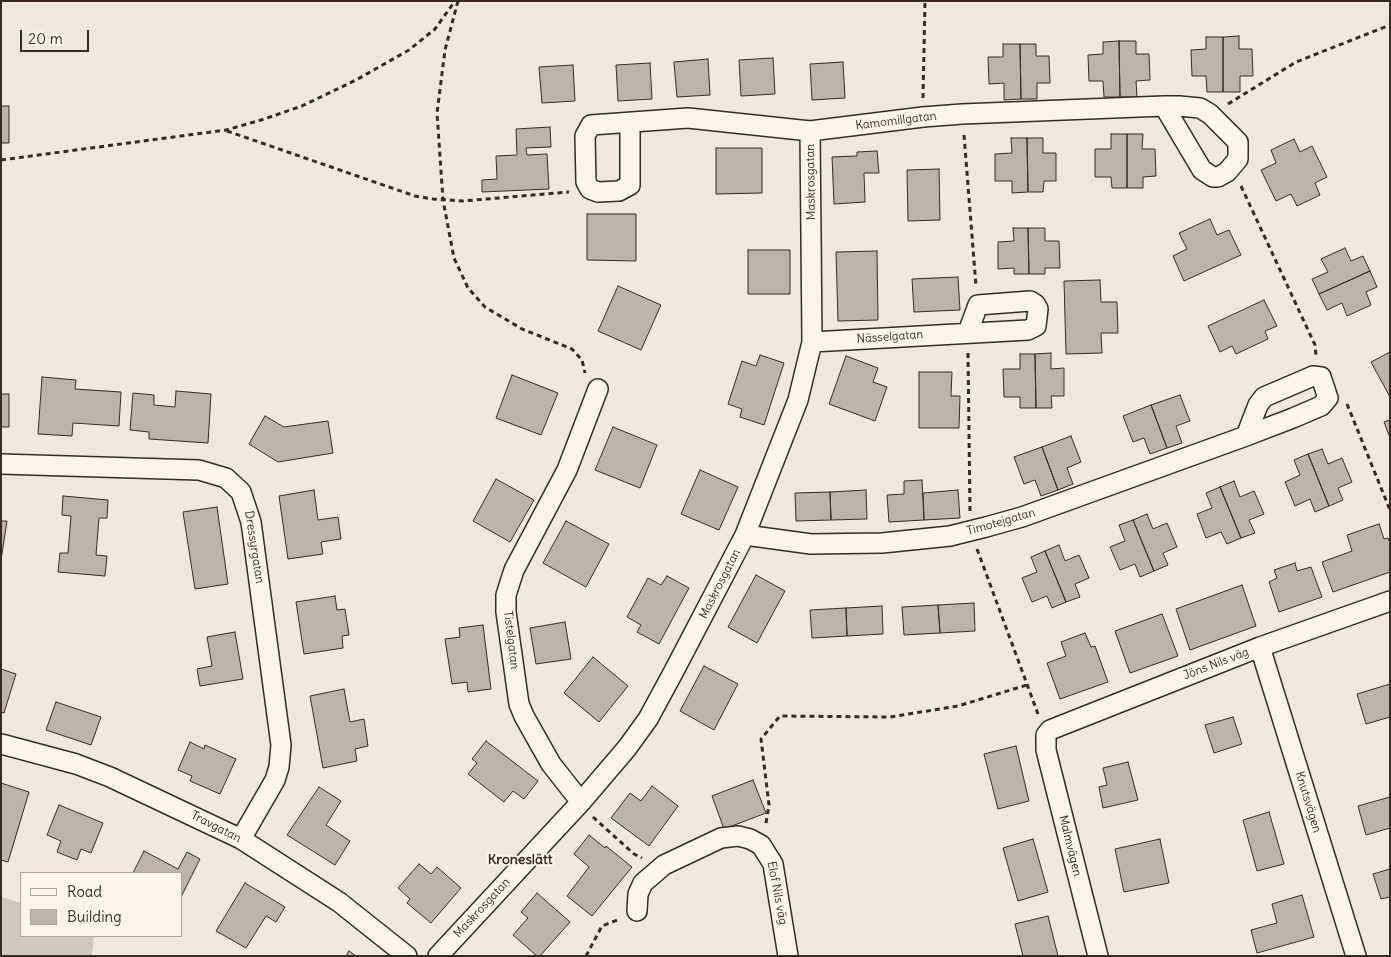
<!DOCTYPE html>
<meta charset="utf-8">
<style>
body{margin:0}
#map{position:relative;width:1391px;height:957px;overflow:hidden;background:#f0e9d9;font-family:Delius,sans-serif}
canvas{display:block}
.frame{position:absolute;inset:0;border:2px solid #3b2a1e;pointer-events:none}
.legend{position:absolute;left:20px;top:872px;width:162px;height:65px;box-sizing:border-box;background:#fcf5e5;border:1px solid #afa495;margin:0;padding:6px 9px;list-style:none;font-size:15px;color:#3b2a1e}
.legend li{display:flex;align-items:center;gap:10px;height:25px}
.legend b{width:25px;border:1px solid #afa495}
.scale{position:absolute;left:20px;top:30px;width:69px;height:22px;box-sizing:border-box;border:2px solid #3b2a1e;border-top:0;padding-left:6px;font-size:15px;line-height:18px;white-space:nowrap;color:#3b2a1e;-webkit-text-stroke:4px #fcf5e5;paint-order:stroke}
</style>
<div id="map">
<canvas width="1391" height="957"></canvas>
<div class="frame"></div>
<ul class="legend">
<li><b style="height:6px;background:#fcf5e5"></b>Road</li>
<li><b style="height:14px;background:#beb3a4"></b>Building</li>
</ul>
<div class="scale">20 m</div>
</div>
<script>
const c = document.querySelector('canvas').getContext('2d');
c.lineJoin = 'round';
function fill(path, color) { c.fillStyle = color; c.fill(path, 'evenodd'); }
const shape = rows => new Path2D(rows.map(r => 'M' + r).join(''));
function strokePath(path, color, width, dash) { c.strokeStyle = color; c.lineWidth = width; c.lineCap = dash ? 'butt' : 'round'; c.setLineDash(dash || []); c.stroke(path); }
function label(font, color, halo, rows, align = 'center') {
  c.font = font + ' Delius,sans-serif'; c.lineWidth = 4; c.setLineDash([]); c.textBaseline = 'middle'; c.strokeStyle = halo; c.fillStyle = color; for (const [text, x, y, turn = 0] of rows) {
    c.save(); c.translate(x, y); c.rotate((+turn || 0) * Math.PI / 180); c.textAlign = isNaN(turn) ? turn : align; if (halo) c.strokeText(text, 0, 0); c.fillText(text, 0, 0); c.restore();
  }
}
fill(shape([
 [1,897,21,903,21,936,94,936,92,956,1,956]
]), '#d2c9ba');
const building = shape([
 [1239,36,1239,49,1252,49,1253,76,1240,76,1240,92,1223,92,1223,37,1239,36],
 [1206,37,1223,37,1223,92,1207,92,1206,76,1192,76,1191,50,1206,49,1206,37],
 [1119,41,1120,97,1104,97,1103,81,1089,81,1088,55,1103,54,1103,42,1119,41],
 [1119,41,1136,41,1136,54,1149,54,1150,80,1136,81,1137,97,1120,97,1119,41],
 [1003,44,1020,44,1021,99,1004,100,1004,83,989,84,988,57,1003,57,1003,44],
 [1020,44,1036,44,1036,56,1049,56,1050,83,1037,83,1037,99,1021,99,1020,44],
 [773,58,775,94,741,96,739,60,773,58],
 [708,59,710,95,677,97,674,62,708,59],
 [843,62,845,98,812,100,810,64,843,62],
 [650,63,652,99,618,101,616,65,650,63],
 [573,65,575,101,542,103,539,67,573,65],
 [1,106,9,106,9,143,1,143,1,106],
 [550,127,551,147,526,148,527,155,547,154,549,189,482,192,482,180,497,179,496,156,517,155,516,129,550,127],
 [1111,134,1127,134,1127,188,1112,188,1111,177,1095,177,1095,149,1111,149,1111,134],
 [1127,134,1143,134,1142,149,1155,149,1156,176,1143,177,1143,188,1127,188,1127,134],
 [1011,138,1027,138,1028,192,1012,193,1012,181,995,181,995,154,1012,153,1011,138],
 [1027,138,1043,138,1043,153,1056,153,1056,181,1044,181,1043,192,1028,192,1027,138],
 [1294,139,1300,152,1312,146,1327,177,1315,183,1320,195,1297,206,1291,194,1276,201,1261,170,1276,163,1271,150,1294,139],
 [716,148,762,148,762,193,716,194,716,148],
 [877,151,879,173,864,173,865,202,834,204,832,157,857,156,857,152,877,151],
 [939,169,940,220,908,221,907,170,939,169],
 [587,214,636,214,636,261,587,260,587,214],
 [1210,219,1217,235,1229,230,1241,255,1184,281,1173,256,1187,249,1179,233,1210,219],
 [1013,228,1028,228,1029,274,1014,274,1014,268,998,269,998,242,1014,241,1013,228],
 [1028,228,1045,228,1045,241,1059,241,1060,268,1045,268,1045,274,1029,274,1028,228],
 [1345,248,1351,261,1363,256,1370,271,1319,294,1312,279,1328,272,1321,259,1345,248],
 [748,250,790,250,790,294,748,294,748,250],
 [877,251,878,320,838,321,836,252,877,251],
 [1370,271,1377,287,1366,292,1371,305,1347,316,1342,303,1327,310,1319,294,1370,271],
 [958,277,960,310,914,312,912,279,958,277],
 [1100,280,1101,302,1117,302,1118,333,1101,333,1102,353,1066,354,1064,281,1100,280],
 [618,286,661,305,641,350,598,331,618,286],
 [1264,300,1277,326,1265,331,1268,339,1236,354,1232,346,1220,352,1208,326,1264,300],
 [1390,352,1390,397,1371,362,1390,352],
 [1051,353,1051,369,1064,368,1064,396,1051,396,1052,408,1036,408,1035,354,1051,353],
 [1020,354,1035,354,1036,408,1020,408,1020,397,1004,397,1003,369,1020,369,1020,354],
 [760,355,784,363,764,425,740,417,742,409,728,404,742,361,756,366,760,355],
 [846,356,878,368,873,382,887,387,875,421,829,404,846,356],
 [919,372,952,372,951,396,960,396,959,428,919,428,919,372],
 [512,375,558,393,541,435,496,418,512,375],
 [42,377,76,380,75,389,121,392,119,426,73,423,72,436,38,434,42,377],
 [176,391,211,394,208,443,149,439,149,432,130,430,133,393,154,395,154,405,175,407,176,391],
 [1,394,9,394,9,427,1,427,1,394],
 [1180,395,1190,421,1176,426,1182,443,1167,448,1151,405,1180,395],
 [1151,405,1167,448,1150,454,1144,438,1133,442,1123,416,1151,405],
 [265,416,284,427,328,421,333,453,278,462,249,444,265,416],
 [1390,420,1390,438,1384,422,1390,420],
 [613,427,657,445,640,488,595,470,613,427],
 [1071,436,1081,462,1067,468,1073,484,1058,490,1042,447,1071,436],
 [1042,447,1058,490,1041,496,1035,480,1024,484,1014,457,1042,447],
 [1322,449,1328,464,1342,458,1352,482,1338,488,1343,500,1329,506,1308,454,1322,449],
 [1308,454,1329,506,1315,512,1310,499,1295,506,1285,482,1300,475,1294,460,1308,454],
 [700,470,738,487,719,530,681,514,700,470],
 [496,479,534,500,510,542,473,521,496,479],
 [922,480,924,520,889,522,887,495,904,494,904,481,922,480],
 [1234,481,1240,497,1254,491,1264,514,1249,520,1255,533,1241,538,1220,487,1234,481],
 [1220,487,1241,538,1227,544,1221,532,1206,538,1197,514,1212,508,1206,493,1220,487],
 [314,490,318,520,338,517,341,539,321,542,323,554,288,559,279,496,314,490],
 [866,490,867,519,831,520,830,492,866,490],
 [958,490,960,518,924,520,923,493,958,490],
 [830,492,831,520,796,521,795,493,830,492],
 [63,496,108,500,107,518,99,518,96,555,107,556,105,576,58,572,60,553,68,553,71,516,62,515,63,496],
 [217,507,228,584,195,589,183,512,217,507],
 [1147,514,1153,529,1167,523,1177,547,1163,553,1168,565,1154,571,1133,520,1147,514],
 [1133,520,1154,571,1140,577,1135,564,1120,570,1110,547,1125,541,1119,525,1133,520],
 [1,521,7,521,1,560,1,521],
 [566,521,609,544,586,587,543,563,566,521],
 [1379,524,1384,539,1388,538,1390,543,1390,572,1333,592,1322,562,1352,551,1347,535,1379,524],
 [1059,545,1065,561,1079,555,1089,578,1075,584,1080,597,1066,602,1045,551,1059,545],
 [1045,551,1066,602,1052,608,1047,596,1032,602,1022,578,1037,572,1031,557,1045,551],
 [1295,563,1297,571,1311,567,1322,597,1279,612,1269,582,1277,578,1274,570,1295,563],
 [756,575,785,591,757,643,728,627,756,575],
 [667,576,689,588,659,644,637,632,641,625,627,617,648,578,661,585,667,576],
 [1242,585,1256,626,1190,650,1176,609,1242,585],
 [335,596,337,610,345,609,349,635,342,636,343,648,304,654,296,602,335,596],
 [974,603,975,631,940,633,938,605,974,603],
 [938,605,940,633,904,635,902,607,938,605],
 [882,606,883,634,847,636,846,608,882,606],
 [846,608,847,636,812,638,810,610,846,608],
 [1162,614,1178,656,1130,673,1115,631,1162,614],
 [565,622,571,659,536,664,530,628,565,622],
 [483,625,491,689,468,692,467,682,452,684,445,639,460,637,459,628,483,625],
 [235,632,243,679,200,686,197,669,212,666,207,637,235,632],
 [1085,633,1091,647,1095,646,1108,682,1060,699,1047,663,1066,656,1061,642,1085,633],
 [593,657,628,686,599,722,564,693,593,657],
 [704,666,738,684,714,730,680,711,704,666],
 [1,669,16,674,4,713,1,712,1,669],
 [1390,684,1390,717,1366,724,1357,694,1390,684],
 [344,689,350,722,364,719,368,746,355,749,357,761,323,768,310,696,344,689],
 [56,702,101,717,91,745,46,730,56,702],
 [1233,717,1242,744,1214,753,1205,725,1233,717],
 [486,741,538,781,524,799,513,791,504,802,468,774,477,763,472,759,486,741],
 [190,742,204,749,205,745,236,759,220,794,190,781,192,776,178,770,190,742],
 [1016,746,1029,801,998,809,984,754,1016,746],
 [1128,762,1138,800,1103,808,1099,787,1107,785,1103,768,1128,762],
 [753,780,766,813,724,829,712,796,753,780],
 [1,783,29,792,8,862,1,860,1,783],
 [652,786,678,806,649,846,611,818,630,793,641,801,652,786],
 [319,787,341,801,326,825,350,841,335,865,287,835,319,787],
 [1390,797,1390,828,1366,835,1358,806,1390,797],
 [59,805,103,823,91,853,81,849,77,860,57,852,61,841,47,835,59,805],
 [1269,812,1284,864,1257,871,1243,820,1269,812],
 [589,835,605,848,606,846,632,867,592,916,567,896,589,867,574,854,589,835],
 [1033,839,1048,892,1018,901,1003,848,1033,839],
 [1160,839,1169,883,1124,892,1115,849,1160,839],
 [144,851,178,869,187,852,200,859,181,897,181,873,133,873,144,851],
 [419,864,431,874,437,867,461,888,431,923,407,903,410,899,398,888,419,864],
 [1390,869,1390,897,1381,899,1373,874,1390,869],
 [245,883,285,907,276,922,266,916,246,948,216,931,245,883],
 [537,893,570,922,540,956,537,956,513,935,528,918,521,912,537,893],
 [1302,895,1314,937,1257,953,1251,930,1277,923,1272,904,1302,895],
 [1048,916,1058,956,1023,956,1015,924,1048,916],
 [349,951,356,956,346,956,349,951]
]);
fill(building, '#beb3a4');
strokePath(building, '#3b2a1e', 1);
const street = shape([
 [630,123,630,185,619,191,598,192,590,189,586,182,585,136,591,125,688,118,810,131,923,117,962,114,1164,106,1179,106,1200,108,1210,114,1238,142,1238,159,1227,172,1218,177,1213,177,1202,170,1164,106],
 [812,342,1028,330,1036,326,1038,309,1035,304,1030,301,978,305,968,332],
 [1,464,199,470,226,478,241,492,251,522,281,745,279,767,275,780,241,839],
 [745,535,811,544,882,543,950,536,986,527,1022,517,1246,436,1293,418,1321,406,1328,398,1321,377,1313,376,1264,397,1258,405,1246,436],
 [1260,647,1356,956],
 [1,744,76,764,110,777,241,839,339,902,407,956],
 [581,802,551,764,524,716,519,704,506,612,506,595,514,570,567,470,598,389],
 [637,911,638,894,643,883,664,865,721,838,738,836,750,839,761,845,773,864,788,956],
 [438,956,581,802,627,748,648,719,674,671,745,535,798,400,812,342,810,131],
 [1098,956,1046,750,1046,735,1050,730,1260,647,1390,601]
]);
strokePath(street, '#3b2a1e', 22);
strokePath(shape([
 [458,1,445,50,437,113,443,200,454,258,468,288,485,307,522,329,572,349,582,360,585,373],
 [923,98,925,1],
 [1228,104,1296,62,1390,25],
 [227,131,415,196,433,199,463,201,569,192],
 [964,135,976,286],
 [1,160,226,130,261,120,302,106,356,80,409,50,435,29,455,1],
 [1241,186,1315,345,1316,355],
 [968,353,970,511],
 [1347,404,1390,510],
 [977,549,1038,714],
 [593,817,634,854,642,858],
 [766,823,769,805,761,739,780,716,890,717,958,706,1027,685],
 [586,956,602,926,620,919]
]), '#3b2a1e', 3, [5, 4]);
strokePath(street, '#fcf5e5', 19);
label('12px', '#3b2a1e', '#fcf5e5', [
 ["Kamomillgatan",896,121,-7],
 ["Maskrosgatan",811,182,-91],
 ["Nässelgatan",890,337,-4],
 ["Timotejgatan",1001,522,-16],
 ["Dressyrgatan",254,547,81],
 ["Maskrosgatan",720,584,-63],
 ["Tistelgatan",511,640,83],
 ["Jöns Nils väg",1216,664,-21],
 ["Knutsvägen",1308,802,73],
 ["Travgatan",216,827,27],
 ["Malmvägen",1070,846,76],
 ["Elof Nils väg",777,893,79],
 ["Maskrosgatan",482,908,-47]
]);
label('bold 14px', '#3b2a1e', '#fcf5e5', [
 ["Kroneslätt",520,860]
]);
</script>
